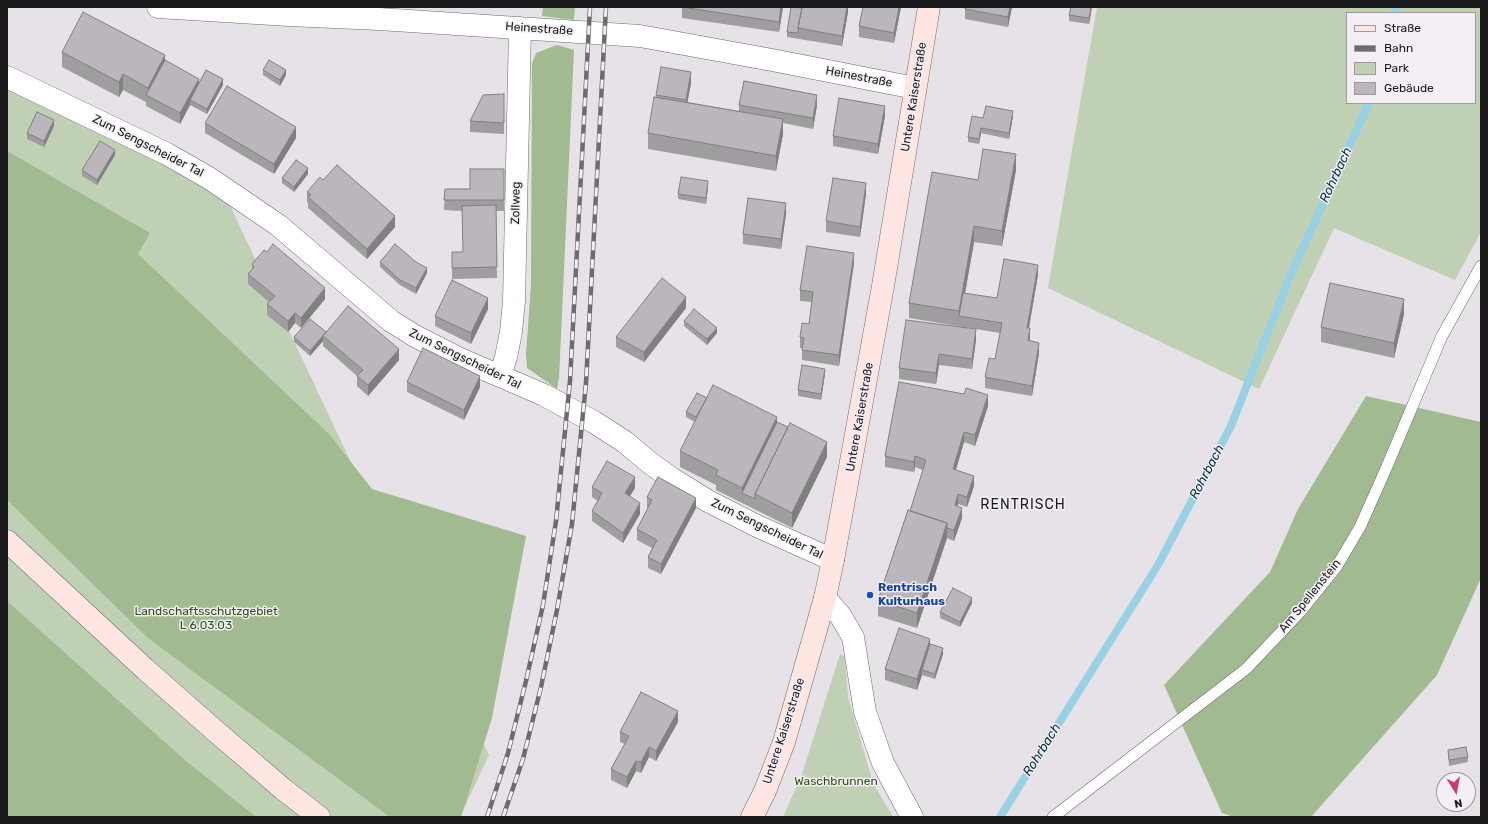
<!DOCTYPE html>
<meta charset="utf-8">
<style>
body{margin:0}
#map{position:relative;width:1488px;height:824px;overflow:hidden;background:#e6e2e7;font-family:Rubik,sans-serif}
canvas{display:block}
.frame{position:absolute;inset:0;border:8px solid #1b1a1c;pointer-events:none}
.legend{position:absolute;left:1346px;top:12px;width:130px;height:92px;box-sizing:border-box;background:#f3eff4;border:1px solid #9d9a9e;margin:0;padding:5px 7px;list-style:none;font-size:12px;color:#1b1a1c}
.legend li{display:flex;align-items:center;gap:8px;height:20px}
.legend b{width:20px;border:1px solid #9d9a9e}
.north{position:absolute;left:1436px;top:772px;width:40px;height:40px;box-sizing:border-box;background:#f3eff4;border:1px solid #9d9a9e;border-radius:50%;rotate:169deg;font-size:11px;font-weight:700;line-height:16px;text-align:center;color:#1b1a1c}
.north::after{content:'';display:block;margin:auto;width:14px;height:18px;background:#c73c74;clip-path:polygon(50% 0,100% 100%,50% 72%,0 100%)}
</style>
<div id="map">
<canvas width="1488" height="824"></canvas>
<div class="frame"></div>
<ul class="legend">
<li><b style="height:5px;background:#ffe6e2"></b>Straße</li>
<li><b style="height:5px;background:#6d6b6e"></b>Bahn</li>
<li><b style="height:11px;background:#bfd0b4"></b>Park</li>
<li><b style="height:11px;background:#bab6bb"></b>Gebäude</li>
</ul>
<div class="north">N</div>
</div>
<script>
const c = document.querySelector('canvas').getContext('2d');
c.lineJoin = 'round';
function fill(path, color) { c.fillStyle = color; c.fill(path, 'evenodd'); }
const shape = rows => new Path2D(rows.map(r => 'M' + r).join(''));
function strokePath(path, color, width, dash) { c.strokeStyle = color; c.lineWidth = width; c.lineCap = dash ? 'butt' : 'round'; c.setLineDash(dash || []); c.stroke(path); }
function label(font, color, halo, rows, align = 'center') {
  c.font = font + ' Rubik,sans-serif'; c.lineWidth = 3; c.setLineDash([]); c.textBaseline = 'middle'; c.strokeStyle = halo; c.fillStyle = color; for (const [text, x, y, turn = 0] of rows) {
    c.save(); c.translate(x, y); c.rotate((+turn || 0) * Math.PI / 180); c.textAlign = isNaN(turn) ? turn : align; if (halo) c.strokeText(text, 0, 0); c.fillText(text, 0, 0); c.restore();
  }
}
fill(shape([
 [1097,7,1481,7,1481,232,1455,280,1334,228,1259,389,1048,288],
 [1347,13,1475,13,1475,103,1347,103],
 [7,66,216,176,489,755,460,817,7,817],
 [840,654,845,657,848,697,873,783,893,817,783,817,802,774]
]), '#bfd0b4');
fill(shape([
 [543,7,575,7,574,20,542,16],
 [557,45,574,50,559,379,557,389,527,368,526,354,531,284,532,64,536,53],
 [7,151,150,233,138,254,329,434,372,489,526,536,492,718,461,817,390,817,148,638,7,500],
 [1366,396,1481,422,1481,578,1437,675,1311,817,1234,817,1222,813,1164,685,1270,572,1298,509],
 [7,601,186,761,256,817,7,817]
]), '#a1ba91');
strokePath(shape([
 [1395,13,1396,7],
 [1000,817,1158,565,1231,426,1290,276,1369,103]
]), '#99d1e4', 8);
const service = shape([
 [1053,817,1246,669,1300,612,1337,566,1360,527,1385,471,1442,336,1481,266]
]);
const minor = shape([
 [158,7,289,15,379,19,640,36,772,60,915,88],
 [7,77,167,154,209,178,278,225,391,321,415,336,458,358,544,395,594,422,625,442,650,463,671,478,708,501,757,526,833,560],
 [500,376,506,357,511,332,514,301,520,28]
]);
const tertiary = shape([
 [825,598,840,615,853,637,865,712,883,763,912,817]
]);
const secondary = shape([
 [7,541,145,669,213,729,283,789,319,817],
 [752,817,765,791,784,742,825,598,833,560,883,286,929,7]
]);
strokePath(service, '#6d6a6e', 12);
strokePath(minor, '#6d6a6e', 23);
strokePath(tertiary, '#6d6a6e', 23);
strokePath(secondary, '#6d6a6e', 23);
strokePath(service, '#fff', 11);
strokePath(minor, '#fff', 22);
strokePath(tertiary, '#fff', 22);
strokePath(secondary, '#ffe6e2', 22);
const rail = shape([
 [487,817,508,753,526,681,543,605,556,521,570,381,590,7],
 [503,817,523,759,541,687,557,610,572,524,586,383,606,7]
]);
strokePath(rail, '#6d6b6e', 4.5);
strokePath(rail, '#f3eff4', 3, [9]);
fill(shape([
 [682,7,783,7,779,32,682,18],
 [848,7,848,12,842,46,787,37,787,32,802,8],
 [863,7,901,7,894,43,859,37,859,26],
 [1012,7,1008,27,965,19,965,9],
 [1071,7,1092,7,1089,24,1069,21,1069,15],
 [62,52,165,60,199,84,223,85,207,114,190,105,180,124,146,106,146,102,123,90,119,97,62,67],
 [263,70,286,75,280,86,263,75],
 [691,83,687,102,739,111,739,105,817,105,813,129,783,123,783,134,776,171,648,149,648,133,656,95],
 [504,94,504,134,470,132,470,121],
 [885,116,878,154,833,146,833,136],
 [1013,116,1009,139,981,133,979,144,968,142,968,137,983,118],
 [205,123,296,138,274,174,205,133],
 [54,126,44,147,27,139,27,133],
 [115,155,97,185,82,176,82,170],
 [504,169,504,211,496,211,497,278,452,279,452,252,463,252,462,211,444,210,445,189,470,189],
 [1016,170,1002,246,974,242,965,293,997,298,1038,275,1029,328,1030,341,1039,353,1032,396,985,388,985,377,995,359,1000,333,909,318,909,303,978,180],
 [308,174,294,192,282,183,282,178],
 [323,180,395,227,367,259,308,208,308,203,307,203,307,192],
 [708,187,706,204,678,199,678,194],
 [866,194,860,237,826,232,826,221],
 [786,214,781,249,743,244,743,234],
 [380,262,427,273,416,294,400,285,380,267],
 [854,263,839,366,802,360,802,348,800,348,800,337,809,324,812,302,800,301,800,290],
 [252,264,325,299,301,328,295,323,288,332,267,315,267,304,269,302,248,284,248,274,252,270],
 [686,308,644,362,616,347,616,337],
 [488,309,471,344,435,326,435,316],
 [1404,314,1394,358,1321,342,1321,327],
 [684,321,717,333,707,345,684,326],
 [326,332,399,360,368,396,357,386,357,376,323,346,323,341,310,356,294,342,294,337],
 [976,340,972,369,939,365,936,384,899,379,899,368],
 [825,374,821,400,798,396,798,390],
 [407,382,480,387,464,420,407,392],
 [707,398,777,422,827,457,792,528,716,490,716,485,680,467,680,451,695,422,686,417,686,412],
 [988,406,975,446,964,442,956,470,974,486,967,507,958,504,958,506,962,518,954,541,947,538,917,628,878,616,878,600,910,511,923,470,915,467,914,472,885,467,885,456],
 [592,487,635,488,630,496,640,514,623,543,592,521,592,511,598,501,592,497],
 [647,497,696,508,661,574,648,568,648,557,652,548,637,540,637,529,648,508,647,508],
 [972,603,960,627,940,618,940,612],
 [930,644,943,654,935,679,922,675,917,690,885,680,885,669],
 [678,722,656,761,649,757,641,773,636,771,627,788,611,780,611,769,625,744,620,742,620,732],
 [1448,750,1468,757,1468,762,1449,766,1448,755]
]), '#a09da1');
fill(shape([
 [781,7,783,7,779,32,779,22],
 [847,7,848,7,848,12,842,46,842,36],
 [899,7,901,7,894,43,894,33],
 [1010,7,1012,7,1008,27,1008,17],
 [1091,7,1092,7,1089,24,1089,18],
 [165,55,165,71,148,96,148,88],
 [286,70,286,75,280,86,280,80],
 [691,72,691,83,686,111,686,100],
 [123,74,123,90,119,97,119,82],
 [199,79,199,89,190,100,190,105,180,124,180,113],
 [223,79,223,85,207,114,207,109],
 [817,95,817,105,813,129,813,118],
 [885,106,885,116,878,154,878,144],
 [1013,111,1013,116,1009,139,1009,133],
 [783,119,783,134,776,171,776,156],
 [54,120,54,126,44,147,44,141],
 [296,127,296,138,274,174,274,164],
 [981,128,981,133,979,144,979,139],
 [115,150,115,155,97,185,97,180],
 [1016,154,1016,170,1002,246,1002,231],
 [308,168,308,174,294,192,294,187],
 [708,181,708,187,706,204,706,198],
 [866,183,866,194,860,237,860,227],
 [786,203,786,214,781,249,781,239],
 [395,216,395,227,367,259,367,249],
 [974,226,974,242,961,316,959,316,959,311],
 [854,253,854,263,839,366,839,355],
 [1038,265,1038,275,1027,338,1027,328],
 [427,268,427,273,416,294,416,288],
 [325,288,325,299,301,328,301,318],
 [686,297,686,308,644,362,644,352],
 [488,298,488,309,471,344,471,333],
 [1404,299,1404,314,1394,358,1394,343],
 [295,313,295,323,288,332,288,321],
 [717,328,717,333,707,345,707,339],
 [1030,328,1030,339,1028,351,1028,340],
 [976,329,976,340,972,369,972,359],
 [323,336,323,341,310,356,310,351],
 [1039,343,1039,353,1032,396,1032,386],
 [399,349,399,360,368,396,368,385],
 [939,354,939,365,936,384,936,373],
 [825,369,825,374,821,400,821,394],
 [480,376,480,387,464,420,464,410],
 [988,395,988,406,975,446,975,435],
 [777,417,777,432,742,493,742,503,742,488],
 [964,432,964,442,953,479,953,469],
 [827,442,827,457,792,528,792,513],
 [915,456,915,467,914,472,914,462],
 [974,476,974,486,967,507,967,497],
 [635,477,635,488,625,504,625,493],
 [958,494,958,504,955,516,955,505],
 [696,498,696,508,661,574,661,564],
 [640,503,640,514,623,543,623,533],
 [962,508,962,518,954,541,954,530],
 [947,523,947,538,917,628,917,613],
 [972,598,972,603,960,627,960,622],
 [930,639,930,649,922,670,922,675,917,690,917,679],
 [943,648,943,654,935,679,935,674],
 [678,711,678,722,656,761,656,751],
 [649,747,649,757,641,773,641,762],
 [636,761,636,771,627,788,627,777]
]), '#827f83');
const building = shape([
 [682,7,781,7,779,22,682,7],
 [791,7,802,8,798,28,798,33,787,32,791,7],
 [802,7,847,7,842,36,798,28,802,7],
 [863,7,899,7,894,33,859,26,863,7],
 [965,7,1010,7,1008,17,965,9,965,7],
 [1071,7,1091,7,1089,18,1069,15,1071,7],
 [83,12,165,55,148,88,123,74,119,82,62,52,83,12],
 [165,60,199,79,180,113,146,95,165,60],
 [269,60,286,70,280,80,263,70,269,60],
 [661,67,691,72,686,100,656,95,661,67],
 [206,70,223,79,207,109,190,100,206,70],
 [744,81,817,95,813,118,739,105,744,81],
 [227,86,296,127,274,164,205,123,227,86],
 [504,94,504,123,470,121,483,95,504,94],
 [654,97,783,119,776,156,648,133,654,97],
 [839,98,885,106,878,144,833,136,839,98],
 [986,106,1013,111,1009,133,981,128,979,139,968,137,972,116,983,118,986,106],
 [37,112,54,120,44,141,27,133,37,112],
 [100,141,115,150,97,180,82,170,100,141],
 [983,149,1016,154,1002,231,974,226,959,311,909,303,932,172,978,180,983,149],
 [296,160,308,168,294,187,282,178,296,160],
 [337,165,395,216,367,249,308,197,311,195,307,192,320,177,323,180,337,165],
 [470,169,504,169,504,200,444,200,445,189,470,189,470,169],
 [681,177,708,181,706,198,678,194,681,177],
 [833,178,866,183,860,227,826,221,833,178],
 [748,198,786,203,781,239,743,234,748,198],
 [496,205,497,267,452,268,452,252,463,252,462,206,496,205],
 [273,244,325,288,301,318,295,313,288,321,267,304,275,296,248,274,254,267,252,264,264,250,267,252,273,244],
 [395,244,416,262,427,268,416,288,400,280,380,262,395,244],
 [807,246,854,253,839,355,802,350,804,338,800,337,802,323,809,324,813,292,800,290,807,246],
 [1004,259,1038,265,1027,328,1030,328,1028,340,1039,343,1032,386,985,377,989,358,995,359,1002,323,959,316,963,293,997,298,1004,259],
 [662,278,686,297,644,352,616,337,662,278],
 [452,280,488,298,471,333,435,316,452,280],
 [1330,283,1404,299,1394,343,1321,327,1330,283],
 [348,306,399,349,368,385,357,376,363,370,323,336,348,306],
 [694,309,717,328,707,339,684,321,694,309],
 [310,319,326,332,310,351,294,337,310,319],
 [906,320,976,329,972,359,939,354,936,373,899,368,906,320],
 [423,348,480,376,464,410,407,382,423,348],
 [802,365,825,369,821,394,798,390,802,365],
 [899,382,964,394,966,388,988,395,975,435,964,432,953,469,974,476,967,497,958,494,955,505,962,508,954,530,947,528,947,523,910,511,926,460,915,456,914,462,885,456,899,382],
 [713,385,777,417,742,488,716,475,718,470,680,451,713,385],
 [697,393,707,398,696,417,686,412,697,393],
 [777,422,788,427,755,494,755,499,742,493,777,422],
 [790,423,827,442,792,513,755,494,790,423],
 [607,461,635,477,625,493,640,503,623,533,592,511,602,493,592,487,607,461],
 [658,477,696,498,661,564,648,557,657,540,637,529,652,500,647,497,658,477],
 [908,510,947,523,917,613,878,600,908,510],
 [953,588,972,598,960,622,940,612,953,588],
 [899,628,930,639,917,679,885,669,899,628],
 [930,644,943,648,935,674,922,670,930,644],
 [641,692,678,711,656,751,649,747,641,762,636,761,627,777,611,769,629,736,620,732,641,692],
 [1466,747,1468,757,1449,760,1448,750,1466,747]
]);
fill(building, '#bab6bb');
strokePath(building, '#827f83', 1);
for (const [x, y, r, color] of [
 [870,595,4,"#1a4fb4"]
]) { const dot = new Path2D(); dot.arc(x, y, r, 0, 2 * Math.PI); c.fillStyle = color; c.fill(dot); strokePath(dot, '#f3eff4', 1.5); }
label('12px', '#1b1a1c', '#f3eff4', [
 ["Heinestraße",539,29,4],
 ["Heinestraße",859,77,11],
 ["Untere Kaiserstraße",914,97,-81],
 ["Zum Sengscheider Tal",148,146,27],
 ["Zollweg",516,203,-89],
 ["Zum Sengscheider Tal",465,359,26],
 ["Untere Kaiserstraße",860,417,-80],
 ["Zum Sengscheider Tal",767,529,26],
 ["Am Spellenstein",1310,596,-51],
 ["Untere Kaiserstraße",784,731,-72]
]);
label('bold 12px', '#164399', '#f3eff4', [
 ["Rentrisch",878,588],
 ["Kulturhaus",878,602]
], 'left');
label('12px', '#304f13', '#f3eff4', [
 ["Landschaftsschutzgebiet",206,612],
 ["L 6.03.03",206,626],
 ["Waschbrunnen",836,782]
]);
label('italic 13px', '#003442', '#f3eff4', [
 ["Rohrbach",1336,175,-65],
 ["Rohrbach",1207,472,-62],
 ["Rohrbach",1042,750,-58]
]);
c.letterSpacing = '1px';
label('14px', '#1b1a1c', '#f3eff4', [
 ["RENTRISCH",1023,505]
]);
c.letterSpacing = '0px';
</script>
